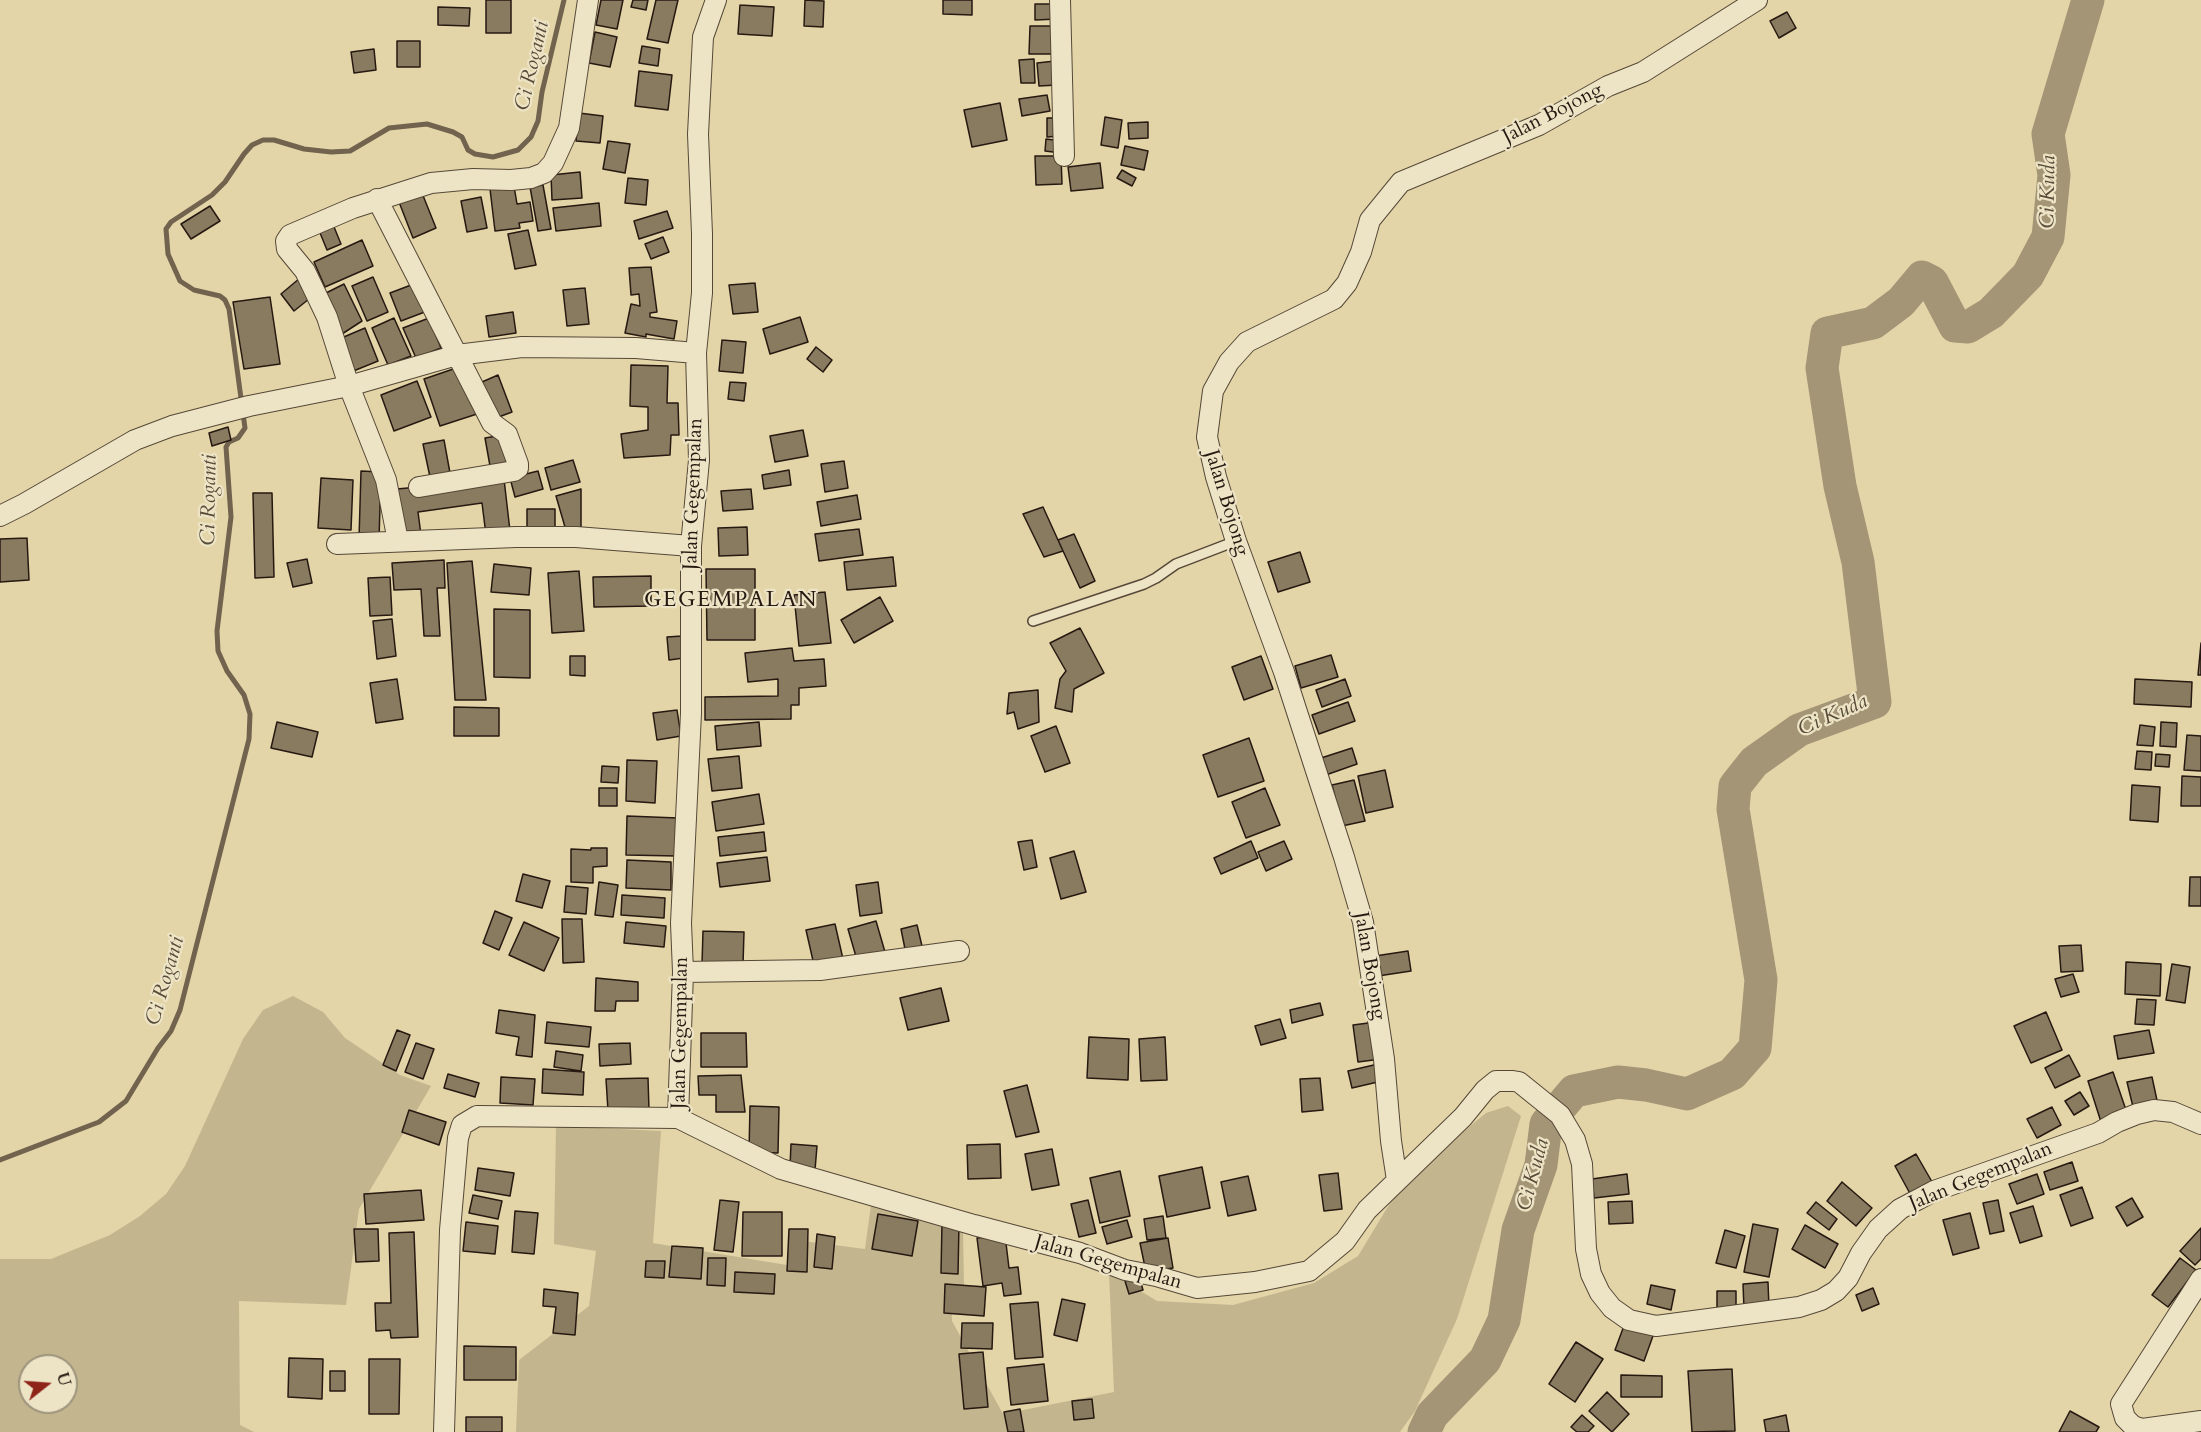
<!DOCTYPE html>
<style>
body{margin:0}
#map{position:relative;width:2201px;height:1432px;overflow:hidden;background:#e3d5a8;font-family:Cardo,serif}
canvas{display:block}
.north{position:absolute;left:18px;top:1354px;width:60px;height:60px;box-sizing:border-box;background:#ede4c6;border:2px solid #9d937e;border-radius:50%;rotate:73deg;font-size:16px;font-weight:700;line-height:24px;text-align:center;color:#261911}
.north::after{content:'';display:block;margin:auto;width:21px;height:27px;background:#8f2418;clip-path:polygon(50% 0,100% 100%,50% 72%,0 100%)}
</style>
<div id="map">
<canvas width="2201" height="1432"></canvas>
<div class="north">U</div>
</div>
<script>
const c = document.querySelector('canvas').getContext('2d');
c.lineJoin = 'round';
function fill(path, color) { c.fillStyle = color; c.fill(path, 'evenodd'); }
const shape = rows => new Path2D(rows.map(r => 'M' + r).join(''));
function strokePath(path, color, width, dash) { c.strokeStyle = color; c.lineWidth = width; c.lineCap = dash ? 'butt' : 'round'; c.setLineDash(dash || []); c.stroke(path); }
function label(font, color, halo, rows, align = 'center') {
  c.font = font + ' Cardo,serif'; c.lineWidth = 4.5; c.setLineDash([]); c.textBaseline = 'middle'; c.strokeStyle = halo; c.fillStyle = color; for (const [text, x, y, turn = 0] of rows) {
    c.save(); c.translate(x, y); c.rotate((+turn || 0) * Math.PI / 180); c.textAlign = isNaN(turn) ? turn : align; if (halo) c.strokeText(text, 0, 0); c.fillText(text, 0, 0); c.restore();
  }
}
fill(shape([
 [293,996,323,1012,345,1038,400,1075,431,1086,359,1209,346,1305,239,1301,240,1425,254,1432,0,1432,0,1259,51,1259,110,1235,140,1216,166,1194,185,1166,243,1039,263,1010],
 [30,1366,66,1366,66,1402,30,1402],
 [1508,1106,1521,1116,1457,1319,1415,1411,1400,1432,516,1432,519,1360,589,1306,596,1251,554,1244,556,1126,661,1131,653,1243,799,1267,803,1241,865,1249,871,1205,963,1232,964,1287,951,1287,952,1321,1003,1414,1114,1392,1109,1272,1157,1301,1233,1305,1314,1283,1358,1256,1398,1190,1452,1141,1486,1113]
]), '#c3b58e');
strokePath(shape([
 [0,1160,99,1122,126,1101,158,1048,171,1031,180,1010,249,739,250,714,244,695,227,671,218,651,217,631,231,517,226,447,229,442,238,438,245,428,229,309,225,300,220,296,194,290,180,281,168,254,166,229,171,222,212,195,225,182,244,154,252,145,263,140,274,140,304,149,331,152,350,151,389,128,427,124,453,132,462,137,468,150,475,154,493,157,518,150,531,137,538,121,542,92,564,0]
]), '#71634d', 5);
strokePath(shape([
 [1424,1432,1432,1415,1485,1360,1504,1320,1518,1230,1541,1165,1546,1124,1574,1091,1618,1082,1646,1085,1687,1094,1732,1074,1755,1048,1761,980,1733,809,1735,786,1754,762,1799,730,1875,702,1858,562,1840,486,1822,368,1827,333,1873,323,1901,302,1922,277,1932,282,1955,326,1968,327,1991,313,2028,275,2048,237,2054,175,2048,134,2088,0]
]), '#a39575', 33);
const building = shape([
 [486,0,511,0,511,33,486,33,486,0],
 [601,0,623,0,617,29,596,25,601,0],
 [633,0,648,0,646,10,631,7,633,0],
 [656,0,678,0,668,43,647,39,656,0],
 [805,0,824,1,823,27,804,26,805,0],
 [943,0,972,0,972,15,943,14,943,0],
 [1035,4,1058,4,1058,19,1035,20,1035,4],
 [740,5,774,7,772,36,738,34,740,5],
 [438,7,470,8,469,26,438,25,438,7],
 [1787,12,1796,28,1779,38,1770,21,1787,12],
 [1030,26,1056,26,1056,54,1029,54,1030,26],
 [595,32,617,37,610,67,589,63,595,32],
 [397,41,420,41,420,67,397,67,397,41],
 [642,46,660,49,658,66,639,63,642,46],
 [374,49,376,70,354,73,351,52,374,49],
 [1034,59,1035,83,1021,83,1019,60,1034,59],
 [1055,61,1057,85,1039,86,1037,63,1055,61],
 [639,71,672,75,668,110,635,106,639,71],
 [1047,95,1050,111,1022,116,1019,99,1047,95],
 [1000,103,1007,140,972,147,964,110,1000,103],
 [579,113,603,116,600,143,576,141,579,113],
 [1105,117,1122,120,1118,148,1101,145,1105,117],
 [1047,118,1060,118,1060,136,1047,137,1047,118],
 [1148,122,1148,138,1129,139,1128,123,1148,122],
 [1046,139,1062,141,1061,153,1045,151,1046,139],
 [608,141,630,144,625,173,603,169,608,141],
 [1125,146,1148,151,1144,170,1121,165,1125,146],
 [1035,156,1061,156,1062,184,1036,185,1035,156],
 [1100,163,1103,188,1071,191,1068,167,1100,163],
 [1122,170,1136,178,1132,186,1117,178,1122,170],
 [580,172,582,198,552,200,551,175,580,172],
 [628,178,648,180,646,205,625,203,628,178],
 [543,185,551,229,538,231,530,187,543,185],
 [514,186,517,204,530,202,533,221,519,223,520,228,495,231,490,189,514,186],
 [422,193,436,228,413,238,399,202,422,193],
 [481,197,487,228,467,232,461,201,481,197],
 [599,203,601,226,556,231,553,208,599,203],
 [210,206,220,221,191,239,181,224,210,206],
 [667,211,673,228,639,239,634,221,667,211],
 [332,222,341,244,327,250,318,228,332,222],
 [528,230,536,265,515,269,508,234,528,230],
 [663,237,669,252,651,259,645,244,663,237],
 [362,240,373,266,325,287,314,262,362,240],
 [651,267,657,312,650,313,650,317,677,321,674,339,646,334,646,337,625,333,631,304,640,306,639,294,631,295,629,268,651,267],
 [373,277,388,312,367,321,352,286,373,277],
 [300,278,314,295,294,311,281,294,300,278],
 [419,282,430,310,401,321,390,293,419,282],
 [755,283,758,312,733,314,729,285,755,283],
 [344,284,362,321,342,334,324,294,344,284],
 [585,288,589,324,567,326,563,290,585,288],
 [270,297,280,364,244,369,233,302,270,297],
 [513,312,516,333,489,337,486,316,513,312],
 [800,317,808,342,770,354,763,329,800,317],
 [394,318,411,356,388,365,372,328,394,318],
 [429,318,441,348,416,358,403,328,429,318],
 [365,328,378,361,351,372,339,339,365,328],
 [722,340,746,342,743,373,719,371,722,340],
 [816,347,832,360,823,372,807,359,816,347],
 [631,365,668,366,667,403,678,403,679,435,671,435,670,455,624,458,621,434,648,430,648,407,630,406,631,365],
 [462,366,477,414,440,426,424,379,462,366],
 [498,375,512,412,496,418,482,382,498,375],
 [417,381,431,417,394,431,381,395,417,381],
 [730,382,746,383,744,401,728,399,730,382],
 [228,427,231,440,212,446,209,433,228,427],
 [803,430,808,456,775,462,770,436,803,430],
 [503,435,508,463,490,466,485,438,503,435],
 [444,440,450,473,430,477,423,444,444,440],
 [573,460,580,482,551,490,545,468,573,460],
 [844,461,848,488,825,492,821,464,844,461],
 [789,470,791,485,764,489,762,475,789,470],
 [361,471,381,472,379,540,359,539,361,471],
 [538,471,543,489,515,497,510,478,538,471],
 [321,478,353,480,351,530,318,528,321,478],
 [504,479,510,531,486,535,482,503,418,512,421,535,404,538,397,489,504,479],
 [581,489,581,530,567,534,556,496,581,489],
 [751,489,753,509,723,511,721,491,751,489],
 [253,493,272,493,274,577,255,578,253,493],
 [857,495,861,519,821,526,817,502,857,495],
 [1043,507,1063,551,1044,557,1023,514,1043,507],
 [527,509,555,509,555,530,527,530,527,509],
 [747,527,748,555,719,556,718,528,747,527],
 [859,529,863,555,819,561,815,534,859,529],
 [1074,534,1095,581,1080,588,1058,540,1074,534],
 [27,538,29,580,0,582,0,539,27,538],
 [1300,552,1310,582,1278,592,1268,562,1300,552],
 [893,557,896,586,847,590,844,562,893,557],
 [307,559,312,583,293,587,287,563,307,559],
 [444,560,445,588,437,588,440,636,424,636,421,589,394,590,392,563,444,560],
 [472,561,486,700,455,700,447,563,472,561],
 [494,564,531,568,529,595,491,592,494,564],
 [706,569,755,569,755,640,707,640,706,569],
 [579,571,584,631,552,633,548,573,579,571],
 [651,576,651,606,594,607,593,577,651,576],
 [390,577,392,615,370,616,368,578,390,577],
 [825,592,831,643,799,646,794,595,825,592],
 [880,597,893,621,854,643,841,620,880,597],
 [494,609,530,610,530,678,494,677,494,609],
 [392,619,396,656,377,659,373,621,392,619],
 [1080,628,1104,673,1074,689,1072,712,1055,708,1060,679,1066,671,1050,643,1080,628],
 [682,636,684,658,669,660,667,637,682,636],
 [2201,643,2201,675,2198,675,2201,643],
 [792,648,794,661,824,659,826,686,799,688,799,705,791,705,791,719,705,720,705,697,778,696,778,679,748,682,745,653,792,648],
 [1331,655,1338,677,1301,688,1295,666,1331,655],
 [570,656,585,656,585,676,570,675,570,656],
 [1261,656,1273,689,1244,700,1232,667,1261,656],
 [397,679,403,719,376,723,370,683,397,679],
 [1345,679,1351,696,1322,707,1316,690,1345,679],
 [2135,679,2192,682,2191,707,2134,704,2135,679],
 [1038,690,1039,722,1018,729,1014,712,1007,714,1009,693,1038,690],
 [1348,702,1355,721,1319,734,1312,715,1348,702],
 [454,707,499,708,499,736,454,736,454,707],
 [677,710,681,736,657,740,653,713,677,710],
 [277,722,318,732,312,757,271,748,277,722],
 [759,722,761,746,717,750,715,726,759,722],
 [2161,722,2177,723,2176,747,2160,746,2161,722],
 [2140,725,2155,727,2153,746,2137,745,2140,725],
 [1056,726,1070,763,1045,772,1031,736,1056,726],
 [2187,735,2201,736,2201,771,2184,770,2187,735],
 [1249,738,1264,781,1218,797,1203,755,1249,738],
 [1352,748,1357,764,1323,776,1318,759,1352,748],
 [2137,751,2152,752,2151,770,2135,769,2137,751],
 [2156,754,2170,755,2169,767,2155,766,2156,754],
 [739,756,742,788,712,791,708,759,739,756],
 [627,760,657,761,655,803,626,801,627,760],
 [602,766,619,767,618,783,601,782,602,766],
 [1385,770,1393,807,1366,813,1358,776,1385,770],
 [2182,776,2201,777,2201,806,2181,806,2182,776],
 [1354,780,1365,821,1342,826,1332,785,1354,780],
 [2132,785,2160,787,2158,822,2130,820,2132,785],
 [599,788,617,788,617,806,599,806,599,788],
 [1265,788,1280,825,1246,838,1232,802,1265,788],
 [759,794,764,824,716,831,712,802,759,794],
 [627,816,678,818,677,856,626,855,627,816],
 [764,832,766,851,720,856,718,837,764,832],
 [1032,840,1037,867,1024,870,1018,842,1032,840],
 [1251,841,1258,858,1221,874,1214,858,1251,841],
 [1284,841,1292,859,1266,871,1258,852,1284,841],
 [591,848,607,848,607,866,593,867,593,883,571,882,571,849,591,850,591,848],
 [1074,851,1086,892,1061,899,1050,858,1074,851],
 [767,857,770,881,720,887,717,863,767,857],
 [627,860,671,862,671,890,626,888,627,860],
 [523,874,550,881,542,908,516,901,523,874],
 [2190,877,2201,877,2201,906,2189,906,2190,877],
 [599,882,618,885,613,917,595,915,599,882],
 [878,882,882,913,860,916,856,885,878,882],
 [566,886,588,888,586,914,564,912,566,886],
 [622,895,665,898,664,918,621,915,622,895],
 [495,911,512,918,499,950,483,943,495,911],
 [562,919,582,919,584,962,563,963,562,919],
 [876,921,885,952,857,960,848,929,876,921],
 [524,922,559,938,544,971,509,955,524,922],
 [626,922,666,926,664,947,624,943,626,922],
 [835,924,843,959,814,965,806,930,835,924],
 [917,925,922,946,905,949,901,929,917,925],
 [703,931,744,932,743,965,702,964,703,931],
 [2081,945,2083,971,2061,972,2059,946,2081,945],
 [1408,951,1411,971,1378,976,1375,956,1408,951],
 [2126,962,2161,964,2160,996,2125,994,2126,962],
 [2172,964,2190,967,2185,1003,2166,1000,2172,964],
 [2073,974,2079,992,2061,997,2055,979,2073,974],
 [596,978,638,982,638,1001,616,1001,615,1011,595,1011,596,978],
 [941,988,949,1021,908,1030,900,998,941,988],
 [2137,999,2156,1000,2154,1025,2135,1024,2137,999],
 [1320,1003,1323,1015,1292,1023,1290,1010,1320,1003],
 [499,1010,535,1015,532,1057,516,1055,519,1037,496,1033,499,1010],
 [2046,1012,2062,1050,2031,1063,2014,1026,2046,1012],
 [1280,1019,1286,1038,1261,1045,1255,1026,1280,1019],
 [547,1022,591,1027,589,1047,545,1043,547,1022],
 [1376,1022,1381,1059,1358,1062,1353,1025,1376,1022],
 [397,1030,410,1035,396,1071,383,1065,397,1030],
 [2149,1030,2154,1053,2118,1059,2114,1036,2149,1030],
 [701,1033,746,1033,747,1067,701,1067,701,1033],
 [1089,1037,1129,1039,1128,1080,1087,1078,1089,1037],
 [1165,1037,1167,1080,1141,1081,1139,1039,1165,1037],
 [416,1043,434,1049,423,1079,405,1072,416,1043],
 [630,1043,631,1064,600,1066,599,1044,630,1043],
 [556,1051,583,1055,581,1071,554,1067,556,1051],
 [2069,1055,2080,1076,2055,1088,2045,1068,2069,1055],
 [1378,1064,1382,1081,1352,1088,1348,1071,1378,1064],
 [543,1069,584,1072,583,1095,542,1093,543,1069],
 [2113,1072,2127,1113,2101,1122,2088,1081,2113,1072],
 [448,1074,479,1083,475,1097,444,1088,448,1074],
 [741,1075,745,1112,716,1112,716,1095,699,1095,698,1076,741,1075],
 [501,1077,535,1079,533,1105,500,1103,501,1077],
 [2152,1077,2158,1105,2134,1111,2127,1082,2152,1077],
 [648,1078,649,1110,608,1111,606,1079,648,1078],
 [1320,1078,1323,1110,1302,1112,1300,1079,1320,1078],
 [1027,1085,1039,1132,1016,1137,1004,1091,1027,1085],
 [2080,1092,2089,1106,2074,1115,2065,1101,2080,1092],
 [750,1106,779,1107,778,1153,749,1152,750,1106],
 [2052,1107,2061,1125,2037,1138,2027,1119,2052,1107],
 [409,1110,446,1122,439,1145,402,1132,409,1110],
 [791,1144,817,1146,815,1170,790,1167,791,1144],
 [1000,1144,1001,1178,968,1179,967,1145,1000,1144],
 [1052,1149,1059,1185,1032,1190,1025,1154,1052,1149],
 [1916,1154,1935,1187,1913,1199,1895,1166,1916,1154],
 [2072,1162,2078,1181,2050,1190,2044,1172,2072,1162],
 [1202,1167,1210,1208,1167,1217,1159,1176,1202,1167],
 [478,1168,514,1173,510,1196,475,1190,478,1168],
 [1120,1171,1130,1216,1100,1223,1090,1178,1120,1171],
 [1338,1173,1342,1209,1324,1211,1319,1175,1338,1173],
 [1627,1174,1629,1194,1594,1198,1592,1179,1627,1174],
 [2037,1174,2044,1194,2017,1204,2009,1184,2037,1174],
 [1248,1176,1256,1210,1228,1216,1221,1182,1248,1176],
 [1842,1182,1872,1208,1856,1226,1827,1201,1842,1182],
 [2082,1187,2093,1218,2071,1226,2060,1195,2082,1187],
 [421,1190,424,1220,366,1224,364,1194,421,1190],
 [473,1195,502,1201,498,1219,469,1213,473,1195],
 [2132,1198,2143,1217,2127,1226,2116,1207,2132,1198],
 [720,1200,739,1202,733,1252,714,1250,720,1200],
 [1088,1200,1096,1233,1079,1237,1071,1204,1088,1200],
 [1998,1200,2004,1231,1990,1234,1983,1203,1998,1200],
 [1632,1201,1633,1223,1609,1224,1608,1202,1632,1201],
 [1816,1202,1837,1219,1829,1230,1807,1213,1816,1202],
 [2033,1206,2042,1236,2020,1243,2010,1213,2033,1206],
 [515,1211,538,1213,534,1254,512,1252,515,1211],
 [743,1212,782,1212,782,1256,742,1256,743,1212],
 [1970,1213,1979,1248,1953,1255,1943,1220,1970,1213],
 [878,1214,918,1221,912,1256,872,1249,878,1214],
 [1163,1216,1166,1238,1147,1240,1144,1219,1163,1216],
 [1127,1220,1132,1237,1107,1244,1102,1227,1127,1220],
 [466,1222,498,1226,495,1254,463,1251,466,1222],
 [942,1223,959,1223,958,1274,941,1273,942,1223],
 [1753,1224,1778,1229,1769,1277,1744,1272,1753,1224],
 [1805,1225,1838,1244,1825,1268,1792,1249,1805,1225],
 [2201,1228,2201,1259,2195,1265,2180,1251,2201,1228],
 [354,1229,378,1229,379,1261,356,1262,354,1229],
 [789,1229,808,1229,807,1272,787,1271,789,1229],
 [1725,1230,1745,1236,1736,1268,1716,1263,1725,1230],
 [414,1232,418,1337,391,1338,390,1330,376,1331,375,1303,391,1303,389,1233,414,1232],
 [817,1234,835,1237,832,1269,814,1267,817,1234],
 [1005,1235,1009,1268,1018,1267,1021,1294,1004,1296,1002,1283,983,1286,977,1238,1005,1235],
 [1168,1238,1173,1268,1146,1272,1140,1243,1168,1238],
 [672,1246,703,1248,701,1279,669,1277,672,1246],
 [708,1258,726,1258,725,1286,707,1285,708,1258],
 [2180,1258,2196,1270,2168,1307,2152,1295,2180,1258],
 [646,1261,665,1261,664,1278,645,1277,646,1261],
 [735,1272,775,1274,774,1294,734,1292,735,1272],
 [1139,1276,1143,1290,1129,1294,1125,1281,1139,1276],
 [1768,1282,1769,1308,1744,1309,1743,1284,1768,1282],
 [945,1284,986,1287,984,1316,944,1313,945,1284],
 [1651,1285,1675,1290,1671,1310,1647,1304,1651,1285],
 [1873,1288,1879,1304,1862,1311,1856,1295,1873,1288],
 [544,1289,578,1293,575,1335,553,1333,556,1307,543,1306,544,1289],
 [1717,1291,1736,1291,1736,1315,1717,1315,1717,1291],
 [1062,1299,1085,1304,1077,1341,1054,1335,1062,1299],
 [1038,1302,1043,1357,1015,1359,1010,1304,1038,1302],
 [962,1323,993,1323,992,1349,961,1348,962,1323],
 [1625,1323,1654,1333,1644,1361,1615,1350,1625,1323],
 [1576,1342,1603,1359,1575,1402,1549,1384,1576,1342],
 [464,1346,516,1347,516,1380,464,1380,464,1346],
 [983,1352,988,1407,964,1409,959,1354,983,1352],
 [289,1358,323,1359,322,1399,288,1397,289,1358],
 [369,1359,400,1359,399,1414,369,1414,369,1359],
 [1044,1364,1048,1401,1011,1405,1007,1368,1044,1364],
 [1732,1369,1735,1431,1692,1432,1688,1371,1732,1369],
 [330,1371,345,1371,345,1391,330,1391,330,1371],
 [1621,1375,1662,1376,1662,1397,1621,1397,1621,1375],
 [1607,1392,1629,1414,1612,1432,1589,1411,1607,1392],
 [1092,1399,1094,1418,1074,1420,1072,1401,1092,1399],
 [1020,1409,1024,1432,1008,1432,1004,1412,1020,1409],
 [2070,1411,2099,1427,2096,1432,2059,1432,2070,1411],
 [1582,1415,1594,1426,1588,1432,1577,1432,1571,1427,1582,1415],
 [1786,1415,1789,1432,1766,1432,1764,1420,1786,1415],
 [466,1417,502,1417,502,1432,466,1432,466,1417]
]);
fill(building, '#887b60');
strokePath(building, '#261911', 1.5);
const lane = shape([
 [1033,621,1144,584,1156,578,1176,564,1236,541]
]);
const street = shape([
 [1060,0,1064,156],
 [377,199,492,423,507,434,518,464,518,468,514,471,419,487],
 [0,516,24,504,135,440,172,426,249,406,349,386,457,355,522,347,636,348,696,353],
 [398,541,386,480,349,386,327,317,305,271,287,249,286,241,290,235,353,208,431,183,473,179,511,180,531,178,544,173,553,163,569,128,588,0],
 [337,544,516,537,576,537,691,546],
 [683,972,820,970,959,951],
 [678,1118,683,972,681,923,691,713,691,546,699,460,696,353,702,293,702,234,698,134,703,37,716,0],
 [1397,1180,1391,1141,1384,1059,1363,922,1344,857,1284,672,1236,541,1216,477,1207,437,1213,391,1229,362,1247,342,1334,299,1347,283,1361,252,1370,220,1401,182,1539,125,1608,86,1643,72,1757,0],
 [2201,1279,2121,1404,2125,1418,2133,1426,2142,1429,2201,1421],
 [444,1432,450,1230,458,1138,462,1125,477,1116,678,1118,781,1169,974,1225,1080,1253,1125,1270,1156,1276,1197,1288,1255,1282,1309,1271,1345,1241,1367,1210,1463,1117,1485,1090,1496,1081,1513,1081,1519,1082,1560,1115,1575,1140,1582,1164,1586,1249,1591,1274,1600,1293,1612,1308,1629,1320,1656,1326,1799,1307,1821,1300,1836,1291,1848,1278,1861,1253,1878,1229,1900,1209,1934,1191,2098,1133,2117,1122,2137,1114,2154,1110,2173,1112,2201,1124]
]);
strokePath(lane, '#554837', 12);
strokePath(street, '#554837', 22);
strokePath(lane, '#ede4c6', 9);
strokePath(street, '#ede4c6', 20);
label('20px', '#261911', '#ede4c6', [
 ["Jalan Bojong",1553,114,-27],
 ["Jalan Gegempalan",694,494,-88],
 ["Jalan Bojong",1226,503,73],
 ["Jalan Bojong",1369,966,80],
 ["Jalan Gegempalan",681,1033,-89],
 ["Jalan Gegempalan",1981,1177,-22],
 ["Jalan Gegempalan",1108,1263,16]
]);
label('italic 21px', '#584b39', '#ede4c6', [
 ["Ci Roganti",533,66,-77],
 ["Ci Kuda",2049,192,-89],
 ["Ci Roganti",210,500,-89],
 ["Ci Kuda",1833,716,-24],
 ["Ci Roganti",166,981,-74],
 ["Ci Kuda",1534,1175,-75]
]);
c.letterSpacing = '1.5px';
label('22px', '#261911', '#ede4c6', [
 ["GEGEMPALAN",731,601]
]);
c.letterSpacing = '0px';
</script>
